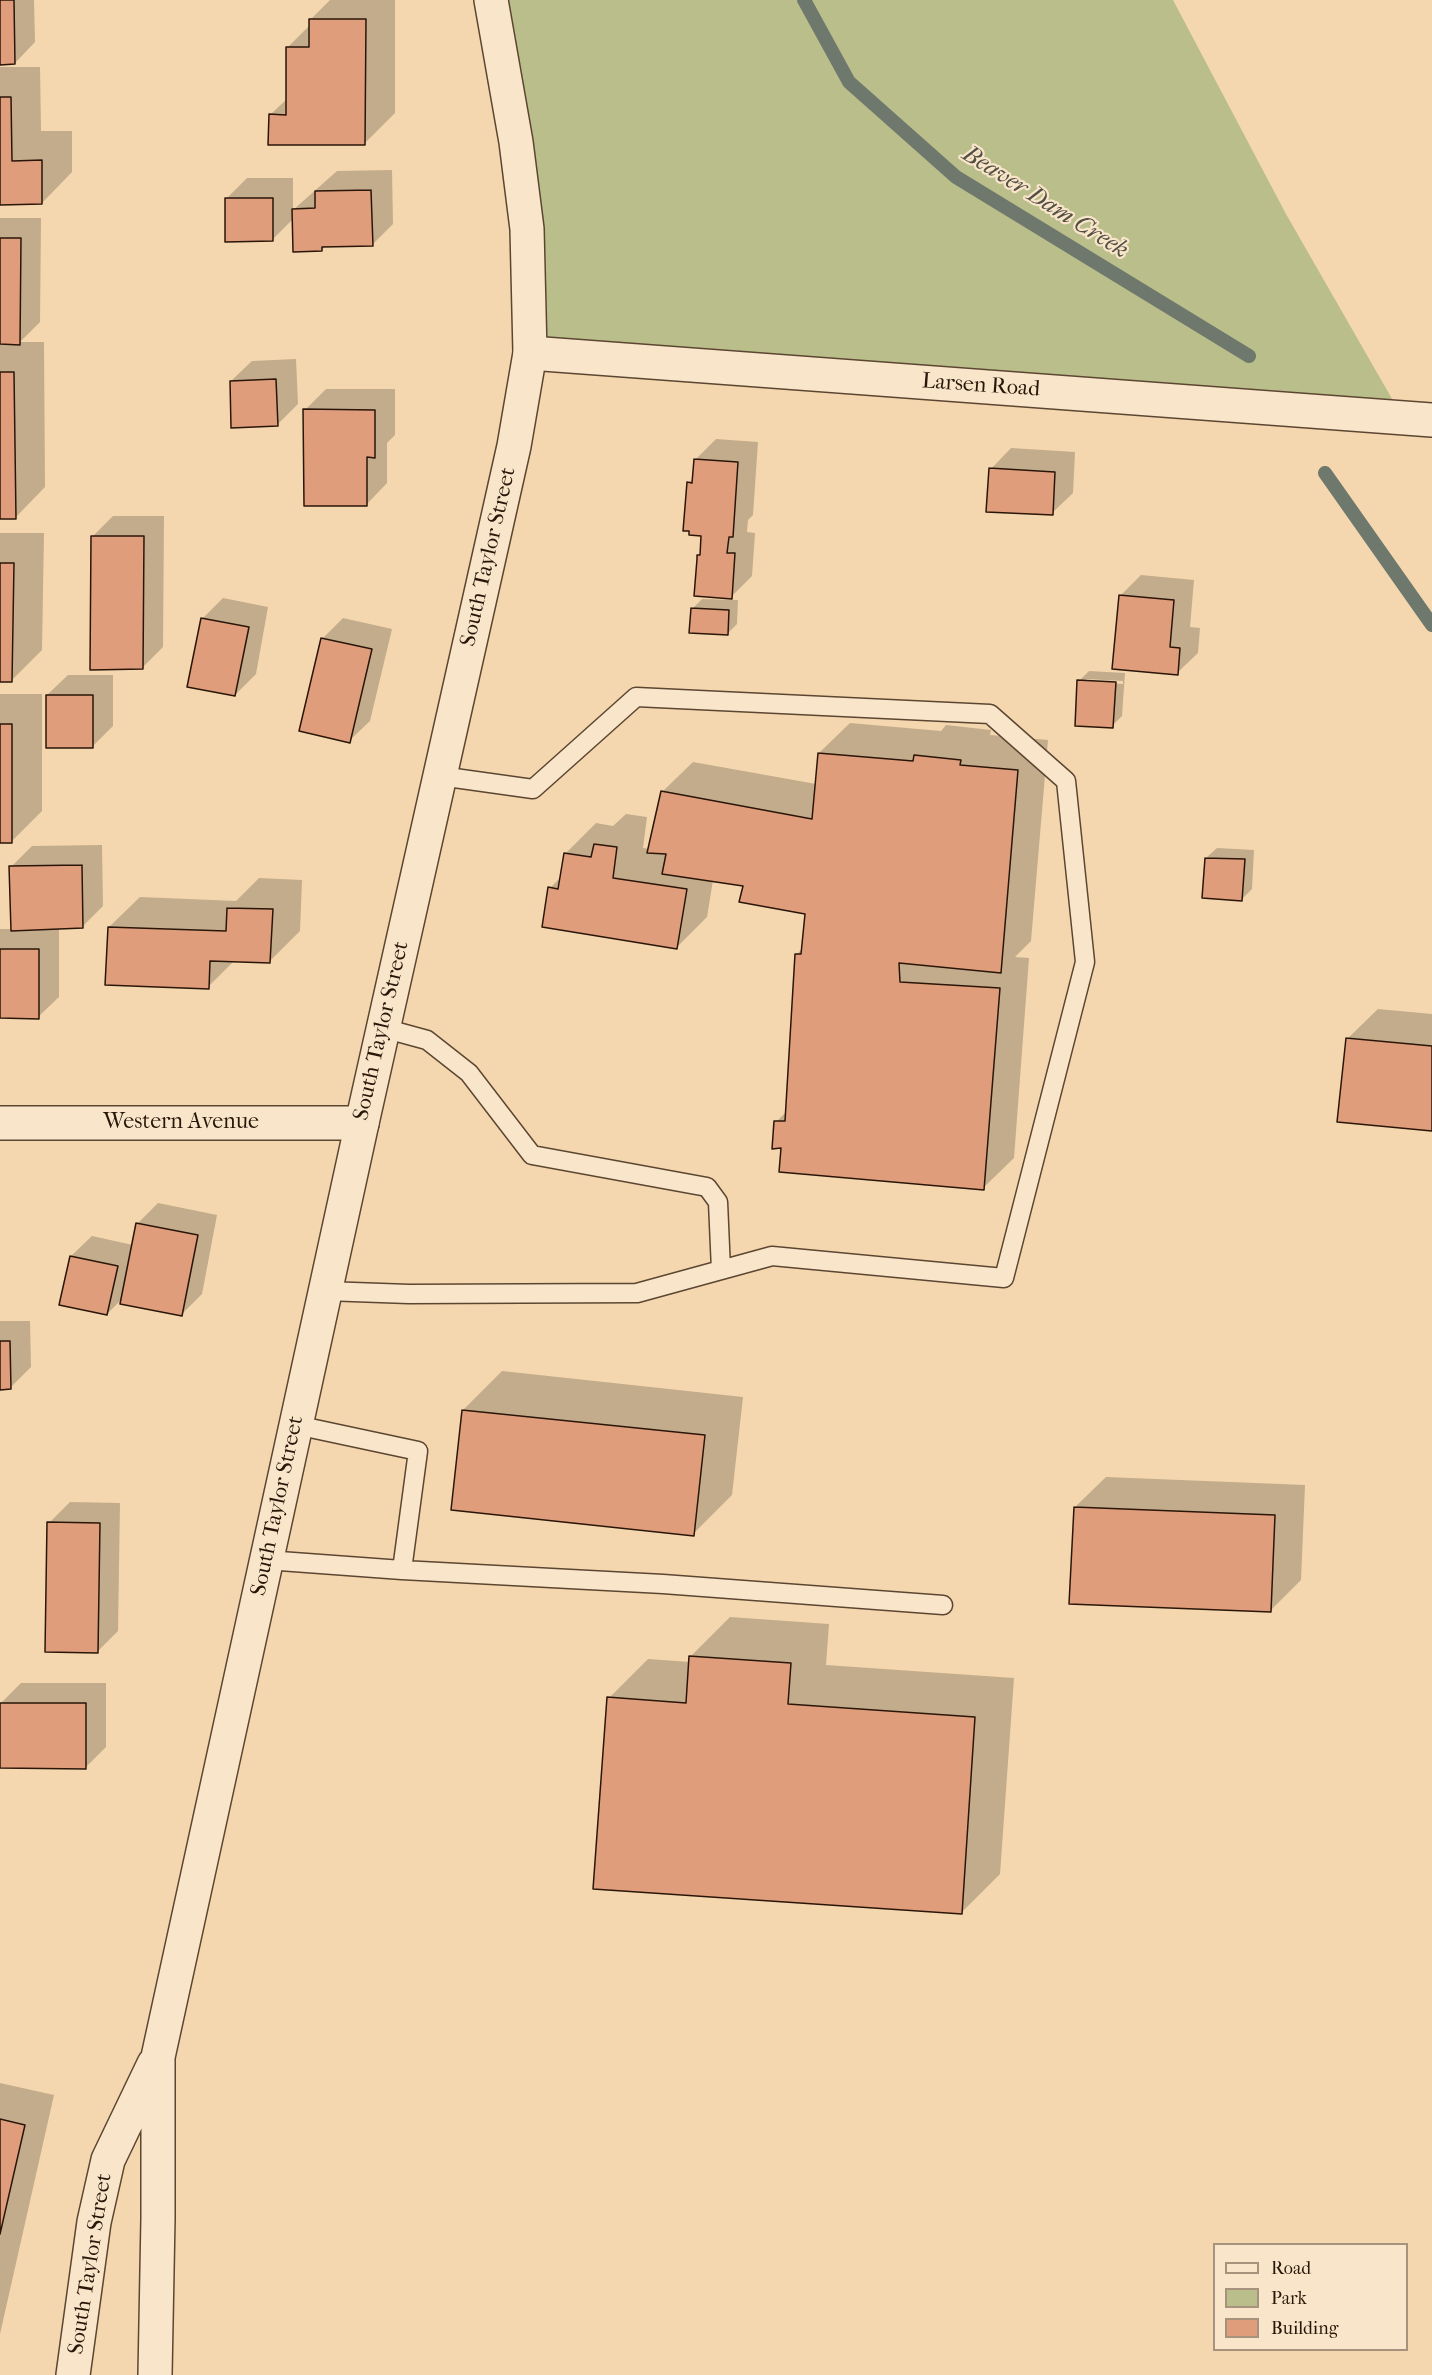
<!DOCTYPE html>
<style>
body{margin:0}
#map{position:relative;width:1432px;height:2375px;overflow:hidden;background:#f4d7ae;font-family:"IM FELL French Canon",serif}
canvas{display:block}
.legend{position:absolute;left:1213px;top:2243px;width:195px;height:108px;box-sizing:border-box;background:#f8e5ca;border:2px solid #a6927d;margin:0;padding:8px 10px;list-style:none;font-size:18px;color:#2a1609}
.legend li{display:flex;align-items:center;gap:12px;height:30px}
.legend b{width:30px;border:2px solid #a6927d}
</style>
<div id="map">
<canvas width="1432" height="2375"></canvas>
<ul class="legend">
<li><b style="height:8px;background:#f8e5ca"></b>Road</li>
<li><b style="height:16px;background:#babe8b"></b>Park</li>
<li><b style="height:16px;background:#df9d7c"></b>Building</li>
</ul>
</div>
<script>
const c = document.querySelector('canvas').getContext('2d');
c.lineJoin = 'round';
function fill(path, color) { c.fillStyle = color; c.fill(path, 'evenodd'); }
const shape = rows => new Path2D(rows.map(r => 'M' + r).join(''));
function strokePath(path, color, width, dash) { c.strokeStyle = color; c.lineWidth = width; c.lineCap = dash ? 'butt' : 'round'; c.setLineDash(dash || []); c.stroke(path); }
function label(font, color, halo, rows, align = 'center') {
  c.font = font + ' "IM FELL French Canon",serif'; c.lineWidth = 4.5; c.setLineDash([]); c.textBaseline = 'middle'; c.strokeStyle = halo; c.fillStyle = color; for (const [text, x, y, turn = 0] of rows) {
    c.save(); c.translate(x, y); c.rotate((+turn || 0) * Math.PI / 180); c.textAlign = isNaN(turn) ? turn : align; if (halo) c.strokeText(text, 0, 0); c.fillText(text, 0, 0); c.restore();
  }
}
fill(shape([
 [491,0,1173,0,1286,214,1403,418,526,354]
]), '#babe8b');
fill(shape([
 [0,0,34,0,35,42,15,63,0,63],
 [330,0,395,0,395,113,365,143,270,115,288,98,288,47,310,25,310,20],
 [0,67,40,67,41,131,72,131,72,172,42,203,0,203],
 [392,170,393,224,372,245,325,246,322,250,294,218,273,239,226,199,247,178,293,178,293,210,337,171],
 [0,218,41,218,40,322,20,342,44,342,45,487,15,518,0,518],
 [296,359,298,404,277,425,231,381,252,361],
 [326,389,395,389,395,435,387,443,387,483,367,504,305,410],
 [716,439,758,442,753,515,748,520,747,532,755,533,752,576,731,597,699,555,701,553,703,535,688,483,694,478,695,460],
 [1011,448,1075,452,1073,493,1052,513,991,469],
 [113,516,164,516,163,647,142,668,92,537],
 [0,533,44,533,42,650,12,680,0,680],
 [1141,575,1194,580,1190,627,1200,628,1198,653,1177,673,1121,595],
 [223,598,268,607,256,674,235,695,202,619],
 [702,599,738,600,737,624,727,634,692,609],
 [343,618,392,629,370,721,349,741,301,730,323,638],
 [1089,671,1125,673,1122,716,1112,726,1079,681],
 [1086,679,1123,681,1123,684,1086,682],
 [68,675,113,675,113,726,92,747,47,695],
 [0,694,42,694,42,811,12,841,0,841],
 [850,723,941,731,946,725,991,730,990,735,1048,740,1031,941,1015,957,1029,958,1014,1158,983,1188,782,1146,776,1122,787,1111,797,954,803,948,807,913,745,885,713,880,707,917,677,947,550,888,562,876,565,854,596,823,613,826,626,814,647,817,643,848,650,849,662,792,693,762,816,784,819,753],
 [102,845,103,906,82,927,59,928,59,997,38,1017,0,1017,0,929,12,929,11,867,32,846],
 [1217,848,1254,850,1252,889,1242,899,1206,858],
 [259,878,302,880,300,931,270,961,235,960,208,987,109,927,140,897,236,901],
 [1378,1009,1432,1014,1432,1129,1347,1039],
 [158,1203,217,1215,202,1294,181,1315,123,1298,107,1314,71,1256,92,1236,133,1245,137,1224],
 [0,1321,30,1321,31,1367,10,1388,0,1388],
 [502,1371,743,1397,732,1495,693,1534,463,1410],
 [1106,1477,1305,1485,1301,1580,1270,1611,1075,1507],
 [70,1502,120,1503,118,1631,97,1652,49,1523],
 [730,1617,829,1624,826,1665,1014,1678,1000,1874,961,1913,609,1698,648,1659,690,1662,691,1656],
 [21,1683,106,1683,106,1747,86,1767,0,1767,0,1704],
 [0,2083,54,2095,0,2334]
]), '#0003');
strokePath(shape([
 [804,0,849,82,956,177,1249,356],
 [1325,473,1432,625]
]), '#6e786c', 14);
const building = shape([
 [0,0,14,0,15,64,0,65,0,0],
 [309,19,366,19,365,145,268,145,269,114,286,115,286,47,309,47,309,19],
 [0,97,11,97,12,161,42,160,42,204,0,205,0,97],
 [371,190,373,246,322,247,322,251,293,252,292,209,315,208,315,191,371,190],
 [225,198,273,198,273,241,225,242,225,198],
 [0,238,21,238,20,345,0,344,0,238],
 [0,372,14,372,16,519,0,519,0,372],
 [276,379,278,426,231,428,230,381,276,379],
 [303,409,375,410,375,458,367,457,367,506,304,506,303,409],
 [694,459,738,462,733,537,729,537,727,553,735,553,732,599,694,596,697,559,697,555,700,555,701,536,689,535,689,531,683,531,687,482,692,483,694,459],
 [989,468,1055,472,1053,515,986,512,989,468],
 [91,536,144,536,143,669,90,670,91,536],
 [0,563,14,563,12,682,0,682,0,563],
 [1119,595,1174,600,1170,647,1180,648,1178,675,1112,669,1119,595],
 [691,608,729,610,728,635,689,633,691,608],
 [201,618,249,627,235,696,187,687,201,618],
 [321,638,372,649,350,743,299,731,321,638],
 [1077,680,1116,682,1113,728,1075,726,1077,680],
 [46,695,93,695,93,748,46,748,46,695],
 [0,724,12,724,12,843,0,843,0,724],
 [818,753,913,761,914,755,961,760,960,765,1018,770,1001,973,899,963,900,982,1000,988,984,1190,779,1172,781,1148,772,1149,774,1121,785,1121,795,954,801,954,805,914,739,902,743,886,662,874,666,854,647,853,661,791,812,819,818,753],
 [594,844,617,847,613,878,687,889,677,949,542,927,548,887,558,889,564,853,591,857,594,844],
 [1205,858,1245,859,1242,901,1202,898,1205,858],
 [82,865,83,928,11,931,9,866,82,865],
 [227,908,273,909,270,963,210,961,209,989,105,985,108,927,226,931,227,908],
 [0,949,39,949,39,1019,0,1018,0,949],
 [1346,1038,1432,1046,1432,1131,1337,1122,1346,1038],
 [136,1223,198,1235,182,1316,120,1304,136,1223],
 [70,1256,118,1266,107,1315,59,1305,70,1256],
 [0,1341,10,1341,11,1389,0,1390,0,1341],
 [462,1410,705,1435,694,1536,451,1510,462,1410],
 [1074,1507,1275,1515,1271,1612,1069,1604,1074,1507],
 [47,1522,100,1523,98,1653,45,1652,47,1522],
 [689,1656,791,1663,788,1704,975,1717,962,1914,593,1889,607,1697,686,1703,689,1656],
 [0,1703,86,1703,86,1769,0,1768,0,1703],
 [0,2119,25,2125,0,2234,0,2119]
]);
fill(building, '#df9d7c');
strokePath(building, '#2a1609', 1.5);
const service = shape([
 [383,1028,427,1040,469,1073,532,1155,707,1187,718,1202,721,1270],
 [325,1291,409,1294,637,1293,772,1256,1004,1278,1085,962,1066,781,990,714,636,697,533,789,440,776],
 [266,1560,402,1570,418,1451,296,1425],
 [402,1570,663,1584,943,1605]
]);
const minor = shape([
 [530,353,1432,420],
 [0,1123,362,1123]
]);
const tertiary = shape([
 [73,2375,94,2222,108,2160,154,2064],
 [155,2375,158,2218,158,2057,362,1123,514,446,530,353,527,229,516,142,491,0]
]);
strokePath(service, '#5c4632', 21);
strokePath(minor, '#5c4632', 36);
strokePath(tertiary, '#5c4632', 36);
strokePath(service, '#f8e5ca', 18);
strokePath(minor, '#f8e5ca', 33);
strokePath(tertiary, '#f8e5ca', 33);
label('22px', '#2a1609', '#f8e5ca', [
 ["Larsen Road",981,386,4],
 ["South Taylor Street",489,557,-77],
 ["South Taylor Street",382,1031,-77],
 ["Western Avenue",181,1123],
 ["South Taylor Street",278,1506,-78],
 ["South Taylor Street",91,2264,-81]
]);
label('italic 24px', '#524f43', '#f8e5ca', [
 ["Beaver Dam Creek",1045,203,32]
]);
</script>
